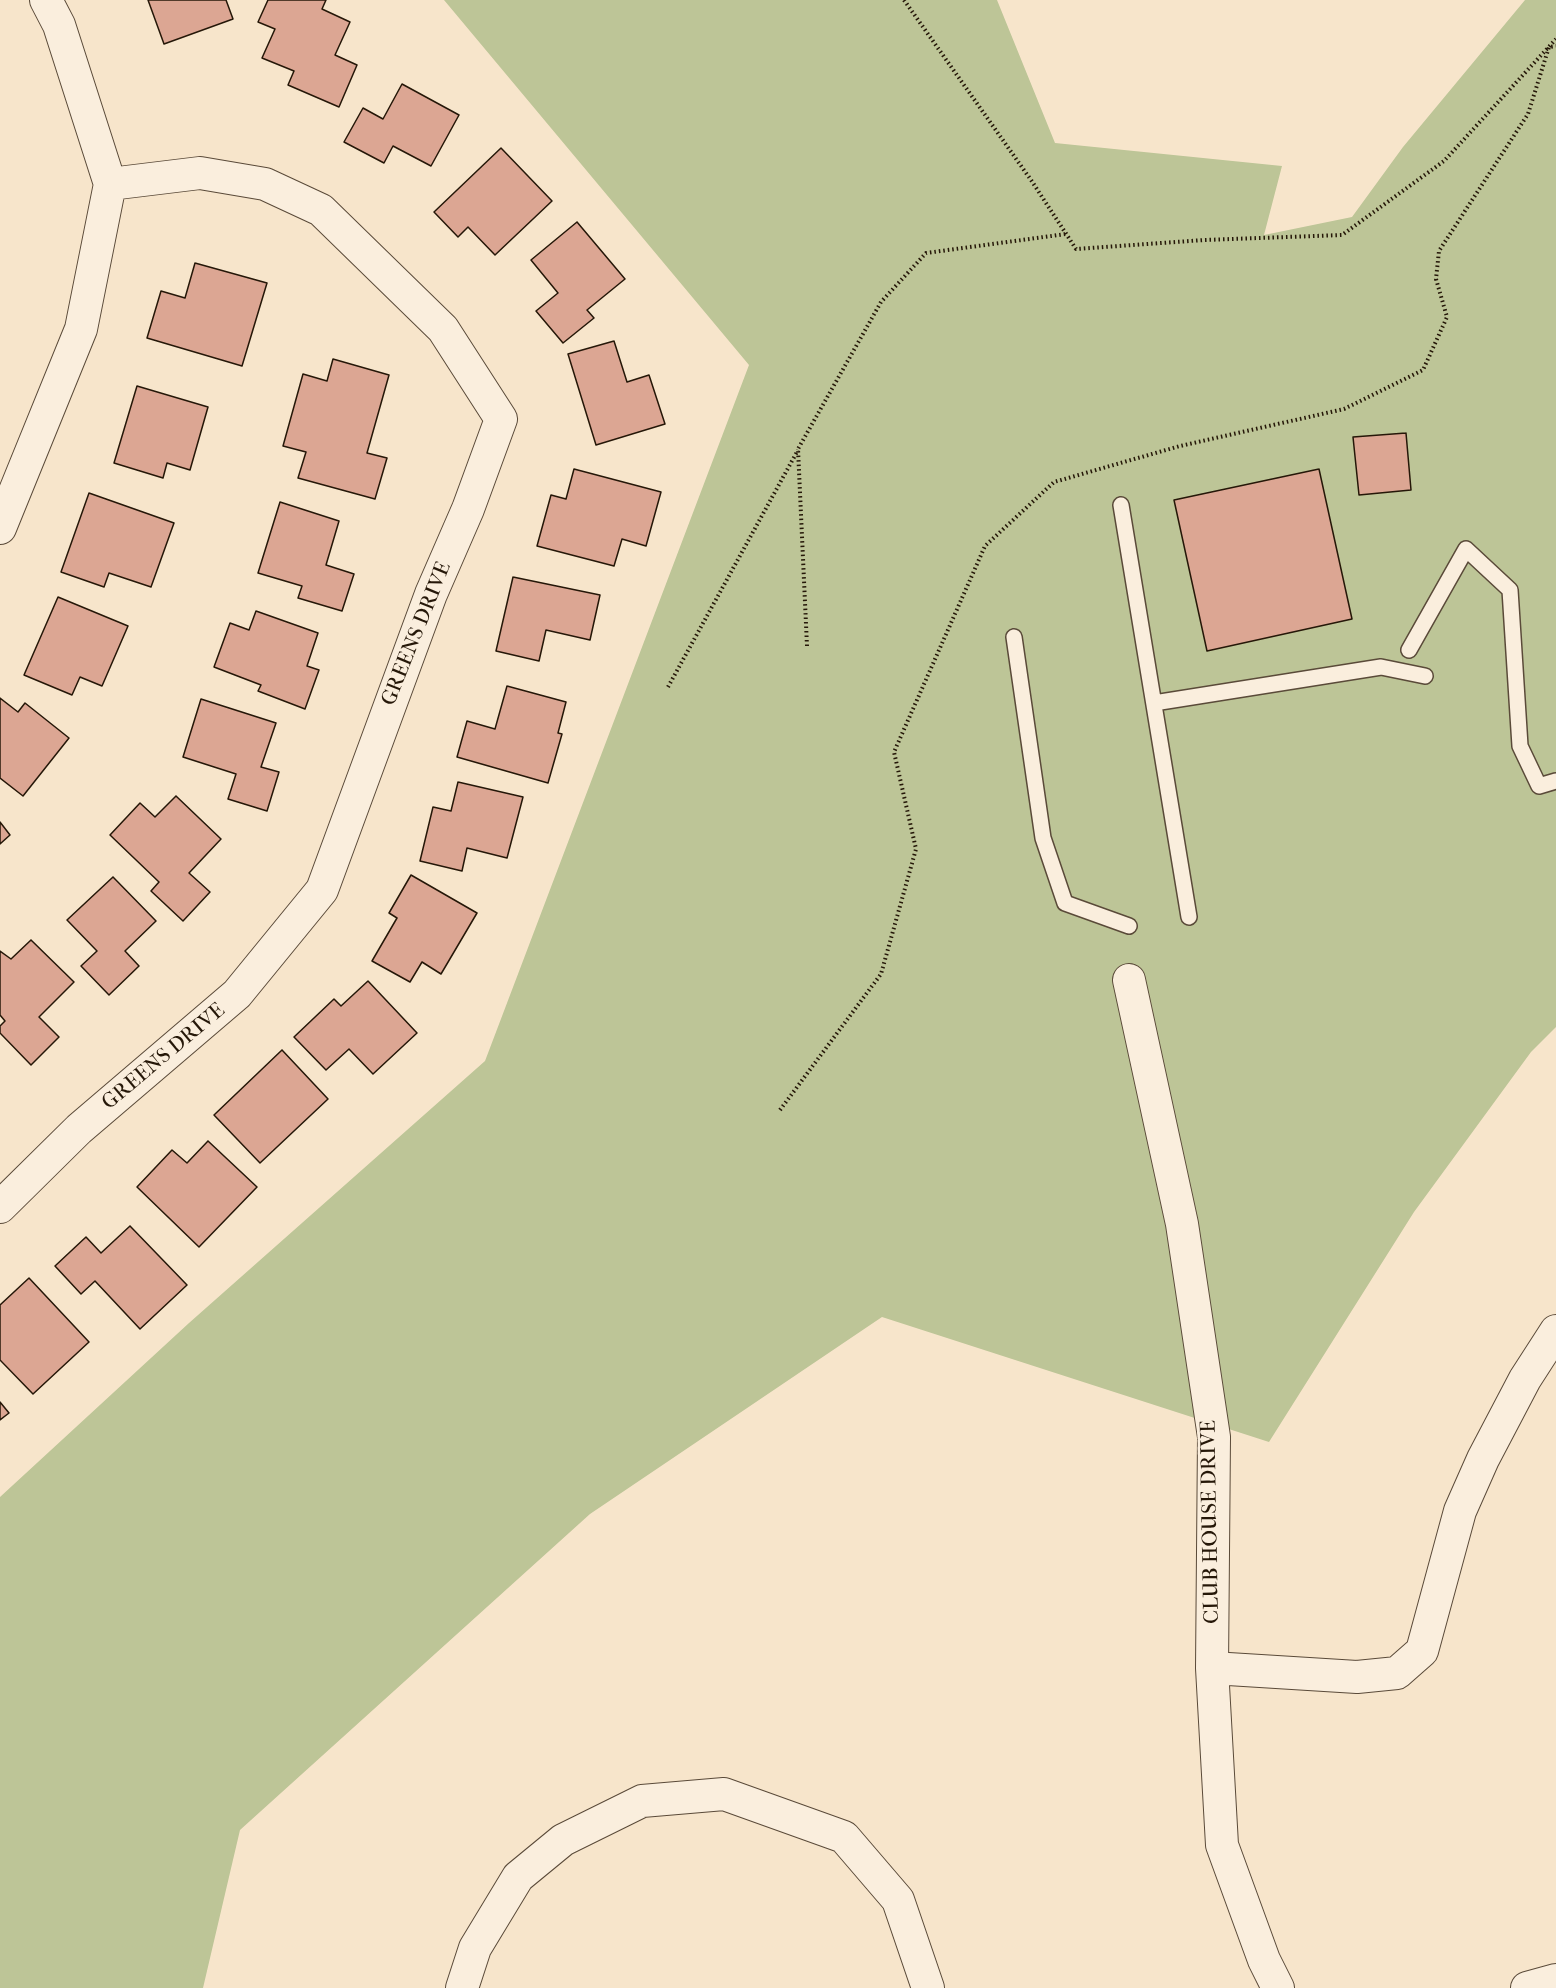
<!DOCTYPE html>
<style>
body{margin:0}
canvas{display:block;background:#f7e5cb}
</style>
<canvas width="1556" height="1988"></canvas>
<script>
const c = document.querySelector('canvas').getContext('2d');
c.lineJoin = 'round';
function fill(path, color) { c.fillStyle = color; c.fill(path, 'evenodd'); }
const shape = rows => new Path2D(rows.map(r => 'M' + r).join(''));
function strokePath(path, color, width, dash) { c.strokeStyle = color; c.lineWidth = width; c.lineCap = dash ? 'butt' : 'round'; c.setLineDash(dash || []); c.stroke(path); }
function label(font, color, halo, rows, align = 'center') {
  c.font = font + ' "IM FELL French Canon",serif'; c.lineWidth = 5; c.setLineDash([]); c.textBaseline = 'middle'; c.strokeStyle = halo; c.fillStyle = color; for (const [text, x, y, turn = 0] of rows) {
    c.save(); c.translate(x, y); c.rotate((+turn || 0) * Math.PI / 180); c.textAlign = isNaN(turn) ? turn : align; if (halo) c.strokeText(text, 0, 0); c.fillText(text, 0, 0); c.restore();
  }
}
fill(shape([
 [444,0,997,0,1055,143,1282,166,1264,235,1352,217,1403,147,1525,0,1556,0,1556,1027,1531,1052,1414,1212,1269,1442,882,1317,590,1514,240,1830,203,1988,0,1988,0,1497,189,1323,485,1061,749,365]
]), '#bdc597');
const building = shape([
 [148,0,226,0,233,19,164,44,148,0],
 [268,0,326,0,322,9,350,22,335,55,357,65,339,107,288,85,294,71,262,58,275,29,258,22,268,0],
 [402,84,459,115,431,166,393,146,384,163,344,142,363,108,383,119,402,84],
 [501,148,552,201,495,255,468,227,458,237,434,212,501,148],
 [577,222,625,279,587,310,594,318,563,343,536,311,558,293,531,260,577,222],
 [195,263,267,283,242,366,147,338,161,291,185,298,195,263],
 [614,341,627,382,649,375,665,424,596,445,568,354,614,341],
 [333,359,389,375,367,453,387,458,375,499,298,478,306,452,283,446,303,374,327,381,333,359],
 [137,386,208,407,190,470,167,463,163,478,114,463,137,386],
 [1406,433,1411,490,1359,495,1353,437,1406,433],
 [574,469,661,492,646,546,622,539,614,566,537,546,551,495,566,499,574,469],
 [1319,469,1352,619,1207,651,1174,500,1319,469],
 [89,493,174,523,151,587,109,573,104,587,61,572,89,493],
 [280,502,339,521,326,565,354,574,342,611,298,598,302,586,258,573,280,502],
 [513,577,600,595,590,640,546,630,539,661,496,651,513,577],
 [58,597,128,626,102,686,80,677,72,695,24,675,58,597],
 [256,611,318,633,307,666,319,670,305,709,258,691,261,685,214,667,230,623,249,630,256,611],
 [507,686,566,702,558,733,562,734,548,783,457,757,467,721,495,729,507,686],
 [0,698,18,712,25,703,69,738,23,796,0,778,0,698],
 [201,699,276,723,261,767,279,772,267,811,228,799,236,774,183,757,201,699],
 [458,782,523,797,507,858,467,848,462,871,420,861,433,807,451,811,458,782],
 [176,796,221,839,189,873,210,892,183,921,151,891,159,882,110,835,140,803,155,817,176,796],
 [0,822,10,835,0,844,0,822],
 [411,875,477,913,441,974,422,962,410,982,372,961,397,918,389,913,411,875],
 [113,877,156,921,125,951,139,966,109,995,81,966,97,951,67,920,113,877],
 [31,940,74,982,39,1017,59,1037,31,1065,0,1033,0,1026,5,1021,0,1015,0,951,11,959,31,940],
 [368,981,417,1033,373,1074,349,1049,326,1070,294,1037,334,999,341,1006,368,981],
 [282,1050,328,1099,260,1163,214,1115,282,1050],
 [208,1141,257,1187,199,1247,137,1187,172,1150,187,1163,208,1141],
 [130,1226,187,1285,140,1329,95,1281,81,1294,55,1266,86,1237,101,1253,130,1226],
 [29,1278,89,1342,33,1394,0,1360,0,1305,29,1278],
 [0,1402,9,1413,0,1420,0,1402]
]);
fill(building, '#dca693');
strokePath(building, '#251708', 1.5);
const lane = shape([
 [1121,505,1189,917],
 [1014,637,1043,838,1065,903,1129,926],
 [1409,650,1466,549,1510,590,1520,746,1539,786,1556,781],
 [1154,703,1381,667,1425,676]
]);
const street = shape([
 [0,528,81,329,110,184,59,25,46,0],
 [1129,980,1182,1224,1214,1437,1212,1668,1222,1845,1264,1960,1278,1988],
 [0,1207,79,1129,237,994,322,890,431,594,468,509,501,419,443,329,321,210,265,184,200,173,110,184],
 [1212,1668,1357,1677,1397,1673,1422,1651,1460,1511,1483,1459,1525,1379,1556,1331],
 [462,1988,475,1948,518,1877,563,1840,642,1801,724,1794,844,1837,898,1900,928,1988],
 [1527,1988,1556,1980]
]);
strokePath(lane, '#5a4a39', 18);
strokePath(street, '#5a4a39', 34);
strokePath(shape([
 [904,0,1031,180,1076,249,1204,240,1342,235,1444,161,1556,39],
 [807,646,798,449,881,302,926,253,1066,234],
 [668,687,798,450],
 [780,1110,881,974,916,849,894,752,985,546,1054,482,1180,446,1344,409,1423,370,1447,317,1436,279,1439,251,1528,114,1549,47,1556,46]
]), '#251708', 4, [1.5, 3]);
strokePath(lane, '#faeedd', 15);
strokePath(street, '#faeedd', 32);
label('21px', '#251708', '#faeedd', [
 ["GREENS DRIVE",417,634,-68],
 ["GREENS DRIVE",164,1057,-40],
 ["CLUB HOUSE DRIVE",1211,1522,-91]
]);
</script>
